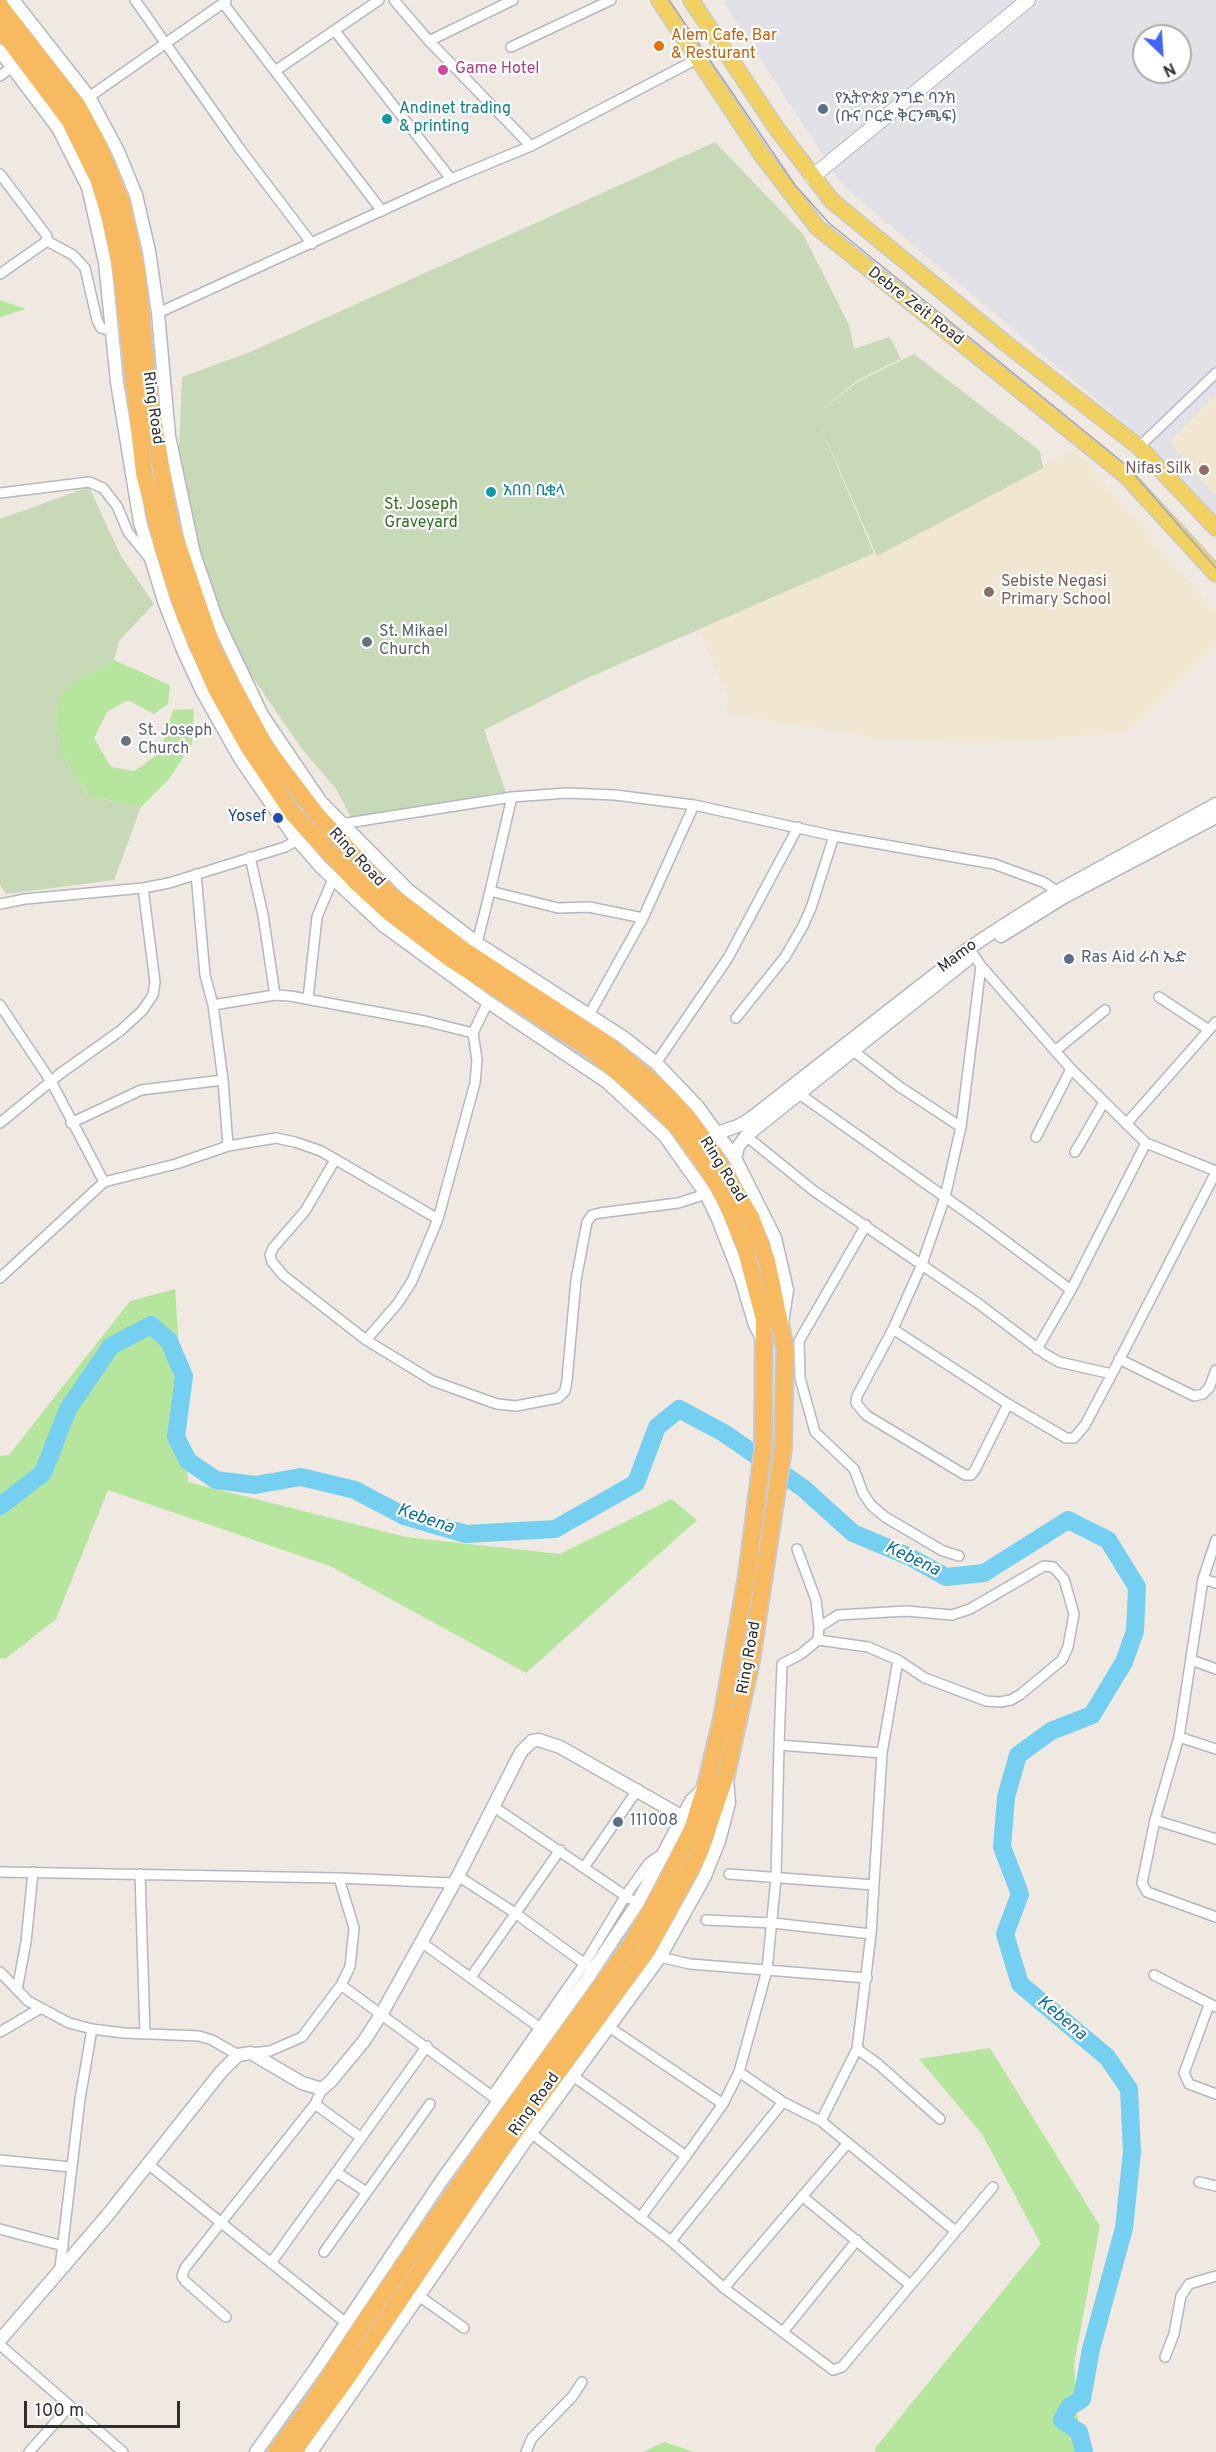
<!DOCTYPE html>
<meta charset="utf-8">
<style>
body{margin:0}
#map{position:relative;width:1216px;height:2452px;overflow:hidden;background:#efe9e1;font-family:Overpass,sans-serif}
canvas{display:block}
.north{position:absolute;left:1132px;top:24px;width:60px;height:60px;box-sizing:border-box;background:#fff;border:2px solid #ababab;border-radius:50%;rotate:155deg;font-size:16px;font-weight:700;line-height:24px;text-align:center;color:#2e2e2e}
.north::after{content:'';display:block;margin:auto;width:21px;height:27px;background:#4264fb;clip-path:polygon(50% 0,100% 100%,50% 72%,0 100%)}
.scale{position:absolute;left:24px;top:2401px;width:156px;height:27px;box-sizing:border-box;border:3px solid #2e2e2e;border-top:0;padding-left:8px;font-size:18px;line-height:21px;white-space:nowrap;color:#2e2e2e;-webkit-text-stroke:4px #fff;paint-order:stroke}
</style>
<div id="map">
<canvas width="1216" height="2452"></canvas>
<div class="north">N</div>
<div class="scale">100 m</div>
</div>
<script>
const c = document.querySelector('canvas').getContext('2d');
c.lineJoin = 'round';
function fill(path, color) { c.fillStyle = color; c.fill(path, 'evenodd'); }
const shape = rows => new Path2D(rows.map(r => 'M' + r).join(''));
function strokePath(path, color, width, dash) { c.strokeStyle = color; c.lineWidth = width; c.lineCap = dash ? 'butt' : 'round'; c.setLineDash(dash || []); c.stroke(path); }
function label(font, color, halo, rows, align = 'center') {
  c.font = font + ' Overpass,"Noto Sans Ethiopic",sans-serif'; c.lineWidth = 4.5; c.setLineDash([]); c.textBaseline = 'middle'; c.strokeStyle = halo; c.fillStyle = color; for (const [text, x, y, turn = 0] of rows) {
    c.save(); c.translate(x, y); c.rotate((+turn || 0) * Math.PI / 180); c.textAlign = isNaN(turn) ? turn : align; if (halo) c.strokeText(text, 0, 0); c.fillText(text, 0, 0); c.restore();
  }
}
fill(shape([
 [727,0,1216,0,1216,517,1149,444,843,186,724,3],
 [1144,36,1180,36,1180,72,1144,72]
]), '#e3e1e8');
fill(shape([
 [1216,394,1216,497,1169,442],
 [1075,450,1216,613,1216,645,1128,732,977,744,877,738,725,713,727,696,699,630]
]), '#f0e6d1');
fill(shape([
 [0,300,26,309,0,317],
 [114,660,170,685,168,704,154,714,128,700,107,712,94,738,111,767,135,771,160,752,173,710,194,709,192,744,169,779,141,807,89,796,60,752,56,717,60,696,78,679],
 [175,1289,188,1482,406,1537,560,1554,671,1499,697,1520,526,1673,330,1566,108,1490,56,1619,5,1659,0,1658,0,1456,9,1455,130,1301],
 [990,2048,1100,2226,1074,2364,1080,2452,875,2452,876,2447,1041,2244,982,2134,919,2059],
 [664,2442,694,2452,643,2452]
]), '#b6e59e');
fill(shape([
 [715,142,803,234,849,325,854,349,890,337,901,359,858,380,817,413,859,381,914,354,1040,451,1043,468,877,556,815,414,874,553,583,680,484,730,506,792,351,817,336,789,302,749,239,658,199,559,179,448,182,377,250,352],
 [89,487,121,556,154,604,119,641,114,660,79,679,60,696,56,717,60,752,89,796,141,807,114,880,6,894,0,885,0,519]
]), '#c8d9b8');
strokePath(shape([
 [0,1506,43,1473,68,1409,111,1346,151,1325,169,1341,184,1376,176,1437,188,1461,216,1480,255,1485,301,1477,355,1490,404,1516,466,1534,555,1529,636,1483,657,1427,679,1409,724,1433,803,1488,853,1533,910,1557,946,1577,984,1573,1068,1520,1108,1540,1137,1587,1135,1631,1124,1662,1092,1715,1051,1731,1018,1755,1006,1797,1002,1847,1020,1894,1005,1934,1020,1984,1107,2057,1129,2089,1132,2152,1124,2228,1091,2349,1082,2399,1069,2407,1062,2420,1079,2432,1084,2452]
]), '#75cff0', 18);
const minor = shape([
 [135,0,240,149,312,244],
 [394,0,429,41,531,146],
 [223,3,382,211],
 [335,31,451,179],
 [429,41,513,0],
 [511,47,611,0],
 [275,71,379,0],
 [0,76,12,67],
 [89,97,226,1],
 [0,174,47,236,47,241],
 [47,241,73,255,85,268,97,320,101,328,112,331],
 [0,274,47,241],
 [158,313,451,179,531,146,697,59],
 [1139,447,1216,373],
 [0,493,89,482,103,488,117,506,128,532,150,559],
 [341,824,512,797,567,793,615,795,694,805,834,836,994,864,1043,882,1060,893],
 [250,857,263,915,275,995],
 [196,874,205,975,213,1005],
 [490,891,512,797],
 [0,904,25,899,143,888,169,883,285,847,297,840],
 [477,943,490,891,558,908,589,907,643,918],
 [969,948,981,966,1071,1069,1146,1143,1216,1171],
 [981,966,961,1127,945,1197,922,1264,893,1329,857,1396,856,1403,866,1415,965,1475,971,1475,975,1470,1008,1404],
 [1159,997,1209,1030],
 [308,999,317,917,333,879],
 [0,1005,52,1083,104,1182,176,1164,228,1146,223,1080,213,1005,275,995,290,996,425,1021,473,1033,488,1002],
 [589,1015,643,918,694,805],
 [736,1018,785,957,803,926,811,908,834,836],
 [473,1033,477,1060,475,1083,438,1219,412,1281,398,1303,366,1340,433,1381,497,1404,516,1406,558,1398,565,1391,567,1380,576,1280,587,1222,592,1215,600,1213,678,1203,706,1194],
 [852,1050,900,1087,961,1127],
 [1055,1051,1105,1010],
 [656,1063,728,958,798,827],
 [798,1093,980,1222,1071,1290],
 [0,1123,61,1073,120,1031,142,1011,153,995,155,982,143,888],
 [71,1123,141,1090,223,1080],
 [1126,1124,1216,1022],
 [746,1136,814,1191,979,1304,1045,1354,1059,1362,1112,1374],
 [1036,1137,1071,1069],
 [228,1146,276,1138,295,1142,321,1151,438,1219],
 [1075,1152,1104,1102],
 [335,1160,305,1211,273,1248,270,1255,272,1262,284,1276,366,1340],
 [866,1225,799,1341,800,1378,815,1432,854,1469,863,1493,871,1505,885,1517,943,1551,959,1556],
 [0,1278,104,1182],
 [893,1329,1008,1404,1066,1438,1074,1438,1085,1425,1112,1374,1216,1172],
 [1037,1349,1071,1290,1146,1143],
 [1119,1359,1194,1396,1203,1394,1209,1388,1216,1370],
 [1216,1540,1203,1579,1179,1737,1155,1820,1142,1883,1147,1892,1216,1917],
 [797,1549,816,1600,819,1627],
 [1203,1579,1216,1583],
 [1191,1660,1216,1669],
 [1179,1737,1216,1749],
 [779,1745,782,1664,801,1654,818,1640,819,1627,838,1615,906,1611,952,1615,970,1609,1044,1566,1053,1567,1064,1579,1074,1614,1068,1647,1062,1660,1021,1694,1011,1700,1000,1702,986,1701,925,1678,898,1660,868,1647,818,1640],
 [494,1807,630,1899],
 [1155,1820,1216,1839],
 [585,1866,638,1789],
 [0,1872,339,1878,452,1883],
 [140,1874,145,2034],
 [729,1874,874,1885],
 [458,1876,515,1913,589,1967],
 [706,1920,773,1923,871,1934],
 [421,1942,543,2030],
 [660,1957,690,1964,867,1978],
 [0,1972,28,2001,69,2023,92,2029,124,2033,199,2036,212,2040,238,2055],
 [1154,1975,1216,2007],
 [471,1977,560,1850],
 [341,1985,496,2099],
 [17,1990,26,1942,33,1872],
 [1209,2005,1184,2073,1189,2084,1216,2094],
 [609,2027,723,2104],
 [0,2032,41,2008],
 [857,2049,878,2064,940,2119],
 [251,2053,270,2051,302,2037,341,1985,350,1967,354,1928,339,1878],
 [739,2072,783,2102,821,2121,954,2230],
 [573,2076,686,2156,723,2104,739,2072,767,1970,776,1878,779,1745,882,1753],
 [492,2096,585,1963,626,1895,649,1863,665,1852],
 [315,2104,360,2137],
 [821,2121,857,2049,871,1934,882,1753,898,1660],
 [531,2133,671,2241,724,2288,833,2370,842,2367,993,2187],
 [0,2160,71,2167],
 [148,2164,346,2323],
 [336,2172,365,2191],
 [1199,2182,1216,2186],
 [802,2196,909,2284],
 [640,2218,686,2156],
 [0,2229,63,2246],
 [671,2241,783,2102],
 [324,2252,430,2104],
 [271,2263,427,2046],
 [60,2268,80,2099,92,2029],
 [724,2288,847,2144],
 [419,2296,464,2328],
 [226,2317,185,2281,182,2276,185,2268,315,2104,322,2089],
 [783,2332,857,2240],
 [0,2345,123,2452],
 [1165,2357,1174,2334,1181,2296,1189,2284,1216,2276],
 [29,2452,70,2406],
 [526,2452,532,2438,572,2397,582,2382]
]);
const tertiary = shape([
 [13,0,89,97,118,151,136,195,149,251,158,313,169,436,194,554,216,618,262,715,321,802,408,890,477,943,623,1037,656,1063,698,1107,735,1158,775,1238,787,1290,782,1323],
 [0,51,58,128,88,187,105,262,117,382,140,522,164,601,183,650,202,691,241,760,293,835,321,867,384,926,488,1002,607,1082,664,1135,706,1194,718,1219,741,1278,755,1325,763,1340],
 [1001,936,1064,897,1216,817],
 [717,1133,738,1126,750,1119,969,948,1001,927,1058,891,1216,804],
 [735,1158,738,1147,746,1136,967,960],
 [0,2340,106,2217,221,2072,238,2055,251,2053,302,2083,322,2089,331,2081,364,2041,382,2013,458,1876,521,1752,532,1741,539,1740,560,1747,683,1817],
 [256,2452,316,2368,442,2180,587,1979,637,1904,691,1801,704,1788],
 [311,2452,531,2133,660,1957,705,1876,719,1841,729,1803,727,1779]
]);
const secondary = shape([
 [812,177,1028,0]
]);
const primary = shape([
 [659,0,761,154,817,227,1125,475,1216,574],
 [691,0,777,129,832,201,1004,342,1139,447,1216,528]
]);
const trunk = shape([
 [0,6,78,107,98,144,122,203,137,270,148,387,170,522,214,651,267,749,318,816,388,893,465,951,610,1046,662,1090,687,1117,710,1147,751,1217,767,1261,785,1348,783,1449,751,1661,726,1775,699,1854,646,1952,509,2139,345,2381,293,2452],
 [0,28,69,120,98,179,111,221,122,277,144,473,164,552,184,614,216,689,249,748,294,815,356,882,390,913,452,960,590,1049,656,1105,679,1129,705,1165,726,1201,744,1244,764,1319,763,1450,747,1575,722,1718,706,1785,692,1830,662,1890,632,1943,510,2111,369,2315,306,2412,276,2452]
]);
strokePath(minor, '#b4b7c1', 12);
strokePath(tertiary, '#b4b7c1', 15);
strokePath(secondary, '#b4b7c1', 16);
strokePath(primary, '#c9c9c9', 18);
strokePath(trunk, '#c9c9c9', 20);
strokePath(minor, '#fff', 9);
strokePath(tertiary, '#fff', 12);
strokePath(secondary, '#fff', 14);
strokePath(primary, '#f2d163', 15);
strokePath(trunk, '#f8ba60', 16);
strokePath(shape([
 [669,0,795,185,829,223,1126,465,1216,568]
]), '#a3a6b8', 1.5);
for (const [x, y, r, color] of [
 [659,46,6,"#e8710a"],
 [443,70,6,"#d1479c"],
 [823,109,6,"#5c6f8a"],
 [387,119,6,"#0f9aa8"],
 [1204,470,6,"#8d6e63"],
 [491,492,6,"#0f9aa8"],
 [989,592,6,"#8d6e63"],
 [367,642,6,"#6b7280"],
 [126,741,6,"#6b7280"],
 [278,818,6,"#1a4fb4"],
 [1069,959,6,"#5c6f8a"],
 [618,1822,6,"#5c6f8a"]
]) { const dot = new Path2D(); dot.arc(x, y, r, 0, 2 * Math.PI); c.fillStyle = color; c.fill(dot); strokePath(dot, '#fff', 2); }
label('16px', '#c56008', '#fff', [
 ["Alem Cafe, Bar",671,37],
 ["& Resturant",671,55]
], 'left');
label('16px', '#b23c85', '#fff', [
 ["Game Hotel",455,70]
], 'left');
label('16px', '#4e5e75', '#fff', [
 ["የኢትዮጵያ ንግድ ባንክ",835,100],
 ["(ቡና ቦርድ ቅርንጫፍ)",835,118],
 ["Ras Aid ራስ ኤድ",1081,959],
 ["111008",630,1822]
], 'left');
label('16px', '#0d838f', '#fff', [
 ["Andinet trading",399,110],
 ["& printing",399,128],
 ["አበበ ቢቂላ",503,492]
], 'left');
label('16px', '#2e2e2e', '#fff', [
 ["Debre Zeit Road",915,307,38],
 ["Ring Road",152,408,82],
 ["Ring Road",356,858,47],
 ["Mamo",958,957,-37],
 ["Ring Road",722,1170,58],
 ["Ring Road",750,1658,-80],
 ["Ring Road",535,2105,-54]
]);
label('16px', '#785e54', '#fff', [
 ["Nifas Silk",1192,470],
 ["Sebiste Negasi",1001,583,"left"],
 ["Primary School",1001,601,"left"]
], 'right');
label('16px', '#2c6e1b', '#fff', [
 ["St. Joseph",421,506],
 ["Graveyard",421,524]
]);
label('16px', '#5b616d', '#fff', [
 ["St. Mikael",379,633],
 ["Church",379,651],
 ["St. Joseph",138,732],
 ["Church",138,750]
], 'left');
label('16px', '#164399', '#fff', [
 ["Yosef",266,818]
], 'right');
label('italic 18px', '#0d6fa3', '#fff', [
 ["Kebena",425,1520,19],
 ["Kebena",912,1560,25],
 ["Kebena",1061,2019,40]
]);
</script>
